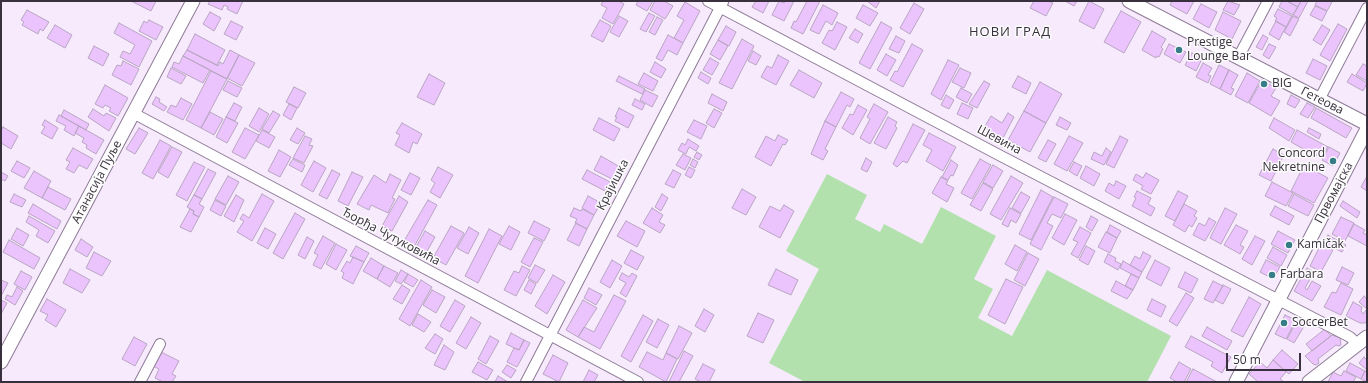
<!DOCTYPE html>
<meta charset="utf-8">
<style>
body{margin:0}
#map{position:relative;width:1368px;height:383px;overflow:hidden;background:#f6eafc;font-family:"Open Sans",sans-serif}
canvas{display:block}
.frame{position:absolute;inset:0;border:2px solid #38303c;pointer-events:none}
.scale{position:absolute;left:1226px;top:353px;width:75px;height:18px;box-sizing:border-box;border:2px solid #38303c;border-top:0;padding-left:5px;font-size:12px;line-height:14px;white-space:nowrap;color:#38303c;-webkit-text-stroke:3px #fcfcfc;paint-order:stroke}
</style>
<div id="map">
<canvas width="1368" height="383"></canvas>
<div class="frame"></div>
<div class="scale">50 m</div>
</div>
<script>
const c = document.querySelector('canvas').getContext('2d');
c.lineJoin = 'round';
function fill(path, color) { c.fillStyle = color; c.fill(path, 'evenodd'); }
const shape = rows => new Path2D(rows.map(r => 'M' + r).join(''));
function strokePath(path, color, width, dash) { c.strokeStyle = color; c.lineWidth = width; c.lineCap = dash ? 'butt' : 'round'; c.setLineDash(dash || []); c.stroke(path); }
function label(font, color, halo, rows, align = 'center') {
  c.font = font + ' "Open Sans",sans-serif'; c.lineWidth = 3; c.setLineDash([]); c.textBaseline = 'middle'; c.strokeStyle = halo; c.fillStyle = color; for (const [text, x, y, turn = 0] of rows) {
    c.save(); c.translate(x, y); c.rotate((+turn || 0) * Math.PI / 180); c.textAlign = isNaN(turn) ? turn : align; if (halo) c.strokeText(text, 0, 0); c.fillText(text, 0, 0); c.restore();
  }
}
fill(shape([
 [827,174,867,195,855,219,880,232,884,224,922,244,941,207,996,236,974,279,993,289,978,318,1012,336,1047,270,1171,336,1147,382,805,382,769,363,819,269,786,251]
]), '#b2e1ae');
const building = shape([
 [131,1,156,1,151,11,131,1],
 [210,1,243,1,237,14,227,9,228,7,224,5,222,10,208,4,210,1],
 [603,1,619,1,624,4,613,24,602,18,607,8,601,5,603,1],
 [638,1,653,1,647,11,636,5,638,1],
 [655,1,664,1,673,6,665,19,650,10,655,1],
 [756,1,769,1,763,13,752,7,756,1],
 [779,1,784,3,785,1,794,1,784,21,772,15,779,1],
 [807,1,820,1,803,34,791,28,794,21,796,22,807,1],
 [867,1,880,1,876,8,867,1],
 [1034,1,1048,1,1053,3,1046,16,1030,8,1034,1],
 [1065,1,1077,1,1074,6,1065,1],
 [1089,1,1104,9,1094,29,1079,21,1089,1],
 [1172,1,1194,1,1187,14,1170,5,1172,1],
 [1228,1,1240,5,1234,15,1223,10,1228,1],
 [1282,1,1287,1,1298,7,1293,15,1279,7,1282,1],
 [1287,1,1301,1,1298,7,1287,1],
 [1301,1,1308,1,1299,18,1293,15,1301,1],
 [1317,1,1329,1,1332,2,1327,11,1315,5,1317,1],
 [685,2,700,11,683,43,674,38,684,20,677,16,685,2],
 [914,3,924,9,910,34,900,28,914,3],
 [1201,4,1217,12,1209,28,1193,19,1201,4],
 [823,5,838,13,832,25,826,21,819,34,810,30,823,5],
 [863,5,878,13,870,26,856,18,863,5],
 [1315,6,1327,11,1322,21,1310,15,1315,6],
 [1278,9,1292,16,1286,27,1275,21,1277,18,1274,16,1278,9],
 [27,10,49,22,43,31,40,29,38,34,22,25,24,22,21,20,27,10],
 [1121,11,1141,22,1124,53,1104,42,1121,11],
 [210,12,221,18,214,31,203,24,210,12],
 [1223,12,1241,21,1232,39,1215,30,1223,12],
 [649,13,655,16,646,32,640,29,649,13],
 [619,16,628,21,619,37,610,32,619,16],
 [1293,16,1299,19,1290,36,1284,32,1293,16],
 [657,17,663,20,655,35,649,32,657,17],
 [149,20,163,27,156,40,139,31,144,21,147,23,149,20],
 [600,20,611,26,603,42,591,36,600,20],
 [231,21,243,27,236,40,224,34,231,21],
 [1276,21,1286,27,1279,40,1269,34,1276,21],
 [837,22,847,27,835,50,822,43,829,30,832,31,837,22],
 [881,22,892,28,870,69,859,63,881,22],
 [119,23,152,41,139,67,120,57,123,51,130,54,135,45,114,33,119,23],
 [1338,24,1347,29,1330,61,1320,55,1338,24],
 [55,25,72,35,65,48,47,38,55,25],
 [1322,25,1330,30,1321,45,1313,40,1322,25],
 [726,26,736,32,729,46,718,40,726,26],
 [855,29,863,34,858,43,849,38,855,29],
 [1152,31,1166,39,1161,47,1163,49,1159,57,1157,56,1156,58,1142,50,1152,31],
 [195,34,225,50,217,65,187,50,195,34],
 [668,35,683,43,677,55,668,50,662,61,656,58,668,35],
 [1263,35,1268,38,1262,50,1256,47,1263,35],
 [896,36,905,41,899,53,889,49,896,36],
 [742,39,754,46,732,89,719,83,742,39],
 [718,40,728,46,720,60,710,54,718,40],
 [912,44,923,50,903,87,890,80,895,71,897,72,912,44],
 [1169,44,1186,52,1180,63,1164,54,1169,44],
 [1269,44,1276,47,1269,59,1263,55,1269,44],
 [94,46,109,54,103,66,88,58,94,46],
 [187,50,218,66,220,62,223,64,230,50,239,55,227,79,183,56,187,50],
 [753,51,761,56,756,65,748,61,753,51],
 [1192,53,1202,59,1196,71,1185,65,1192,53],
 [886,54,896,60,887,76,877,70,886,54],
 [239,55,255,63,242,86,227,78,239,55],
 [778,55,789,61,776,85,761,77,767,66,772,68,778,55],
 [183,56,210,70,203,83,172,67,174,62,179,64,183,56],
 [710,58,719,63,712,75,703,70,710,58],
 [1313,59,1327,66,1320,80,1306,73,1313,59],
 [948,60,959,65,941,100,931,94,948,60],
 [123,61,139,69,131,85,112,75,117,65,121,66,123,61],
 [655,62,666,69,661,78,650,72,655,62],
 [1203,63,1212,68,1208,75,1211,76,1208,83,1196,77,1203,63],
 [1363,64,1367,66,1367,81,1356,75,1363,64],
 [1219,65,1229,70,1220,89,1210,84,1219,65],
 [171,68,186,76,181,84,167,77,171,68],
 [960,68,971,73,964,88,952,82,960,68],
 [799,70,822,83,814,98,790,85,799,70],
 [1229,70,1238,75,1231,88,1234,89,1231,95,1220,89,1229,70],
 [211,71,227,79,201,128,186,120,211,71],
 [701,72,711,78,708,84,698,78,701,72],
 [644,73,658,81,653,91,638,84,644,73],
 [1247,73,1260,81,1248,103,1235,96,1247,73],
 [429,74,445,83,434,105,417,97,429,74],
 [1352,74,1367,83,1363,91,1347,82,1352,74],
 [619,76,645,89,642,94,616,81,619,76],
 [1018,76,1031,83,1026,94,1012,87,1018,76],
 [1262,80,1276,88,1271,96,1280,101,1271,116,1249,103,1262,80],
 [228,81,242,88,237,97,223,90,228,81],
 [984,81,990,84,977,108,969,104,984,81],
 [1040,82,1062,94,1046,123,1024,111,1040,82],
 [105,85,128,98,118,116,109,111,111,108,105,105,103,108,95,104,105,85],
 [294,87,306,93,298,108,286,102,294,87],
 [961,88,972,94,967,103,956,97,961,88],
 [645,90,658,96,652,107,640,100,645,90],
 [841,92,854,99,850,107,847,105,836,127,825,121,841,92],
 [712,94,727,102,723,111,708,103,712,94],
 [946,95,954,100,949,109,941,105,946,95],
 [1291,95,1300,100,1295,108,1287,104,1291,95],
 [156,97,160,99,159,102,167,107,164,111,152,104,156,97],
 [181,98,192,104,183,120,167,112,171,105,176,107,181,98],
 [635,99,645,104,642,110,632,105,635,99],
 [234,103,242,107,235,121,226,117,234,103],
 [962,103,973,108,968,119,957,114,962,103],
 [1307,103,1315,107,1308,118,1300,114,1307,103],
 [289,104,297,108,291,120,283,115,289,104],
 [874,104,888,112,870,144,860,138,870,119,867,117,874,104],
 [858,105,867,110,853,135,842,128,850,114,853,115,858,105],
 [259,108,269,114,259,132,249,126,259,108],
 [619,108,634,116,628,128,615,121,617,117,615,117,619,108],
 [1316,108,1352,128,1346,138,1311,118,1316,108],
 [93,109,104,116,106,113,116,118,109,131,88,117,93,109],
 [714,109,722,113,714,128,706,123,714,109],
 [64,110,89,124,86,130,61,116,64,110],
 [273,111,280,115,269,133,262,129,273,111],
 [1024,111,1046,123,1030,152,1008,140,1024,111],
 [210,112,223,119,214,135,201,128,210,112],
 [1008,113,1014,117,1003,138,984,128,991,116,1002,123,1008,113],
 [59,115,79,126,74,136,64,130,66,126,56,121,59,115],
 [226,117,238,123,227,143,216,137,226,117],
 [888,117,897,122,895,126,897,128,886,149,874,143,888,117],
 [1060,117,1071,123,1067,130,1056,125,1060,117],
 [599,118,620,129,614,141,593,130,599,118],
 [1274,118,1295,130,1289,141,1269,128,1274,118],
 [45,120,58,128,52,139,41,133,45,127,42,125,45,120],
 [694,120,707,126,701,139,687,132,694,120],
 [825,121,836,127,825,149,828,151,823,160,811,154,825,121],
 [402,123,422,134,417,144,413,142,409,153,395,145,400,135,396,133,402,123],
 [913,124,925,130,907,163,903,161,897,167,893,164,913,124],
 [79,126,104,140,96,154,86,148,87,145,82,142,84,138,75,133,79,126],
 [3,127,18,136,11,149,1,143,1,131,3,127],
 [139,128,148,133,135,154,126,149,139,128],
 [245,128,259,135,245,159,232,152,245,128],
 [297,128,305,133,298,144,290,140,297,128],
 [1309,128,1321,134,1319,139,1307,132,1309,128],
 [262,130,275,137,269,148,256,141,262,130],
 [1297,130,1328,147,1324,154,1319,151,1316,156,1291,142,1297,130],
 [929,133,956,147,943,171,926,161,932,150,923,145,929,133],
 [778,135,788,140,785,145,783,144,771,166,755,157,766,136,775,141,778,135],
 [305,136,312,139,309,145,313,146,304,163,293,158,305,136],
 [1069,136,1083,143,1067,171,1054,164,1069,136],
 [1120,136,1128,140,1114,168,1106,164,1120,136],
 [688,139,699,146,696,151,689,147,686,154,678,150,682,143,685,145,688,139],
 [160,140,171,146,153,179,142,173,160,140],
 [1048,140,1056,144,1046,162,1038,158,1048,140],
 [172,147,182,152,168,178,158,172,172,147],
 [1329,147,1340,153,1333,166,1322,160,1329,147],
 [73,148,93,159,87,169,79,165,74,173,66,169,70,162,66,160,73,148],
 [1106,148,1111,152,1104,165,1091,159,1094,152,1102,156,1106,148],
 [1273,149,1284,155,1271,181,1259,175,1273,149],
 [279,150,291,157,280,177,268,171,279,150],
 [697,152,702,155,699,160,694,157,697,152],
 [683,154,691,158,685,170,676,165,683,154],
 [601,156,620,167,614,180,594,170,601,156],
 [866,158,872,162,867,172,861,169,866,158],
 [293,159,305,165,302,172,289,165,293,159],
 [693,159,698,162,695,168,690,165,693,159],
 [980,159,991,165,972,199,961,193,980,159],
 [951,160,958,165,953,176,951,175,948,180,942,177,951,160],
 [17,161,30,168,24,178,11,171,17,161],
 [314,161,326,168,313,192,301,185,314,161],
 [194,162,205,167,187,201,176,195,194,162],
 [1074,162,1082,166,1077,176,1069,171,1074,162],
 [993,165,1003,171,993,188,983,182,993,165],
 [1304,165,1328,178,1314,203,1291,191,1304,165],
 [1086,166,1100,174,1094,186,1080,178,1086,166],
 [438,167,453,175,440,198,430,192,435,183,431,180,438,167],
 [689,167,695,170,691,178,685,175,689,167],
 [208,169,216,173,202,199,194,195,208,169],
 [332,170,340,174,327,199,319,195,332,170],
 [587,170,612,183,607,192,582,179,587,170],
 [673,170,681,174,674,188,665,184,673,170],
 [34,171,51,181,42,198,24,188,34,171],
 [1,172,8,176,5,181,1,179,1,172],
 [352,172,363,177,348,206,338,201,352,172],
 [410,173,420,178,411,195,401,190,410,173],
 [1146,173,1159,180,1151,194,1141,189,1143,186,1133,180,1136,174,1143,178,1146,173],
 [390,174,401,180,392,198,395,199,388,213,371,205,369,210,357,204,374,175,386,183,390,174],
 [228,176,239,182,226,205,215,199,228,176],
 [1011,176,1023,183,1001,220,990,214,1011,176],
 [1367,176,1367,191,1361,187,1367,176],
 [941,177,948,181,946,184,954,188,947,202,932,193,941,177],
 [1116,181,1126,186,1119,199,1105,191,1109,183,1114,186,1116,181],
 [1272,182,1293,193,1286,206,1265,196,1272,182],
 [983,183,993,189,981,211,970,205,983,183],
 [48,187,71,199,65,210,42,198,48,187],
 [742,189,756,197,746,215,732,208,742,189],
 [1041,190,1053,197,1031,240,1019,234,1041,190],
 [1137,191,1151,198,1148,204,1155,208,1151,216,1132,206,1136,198,1134,197,1137,191],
 [1178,191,1188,196,1175,221,1165,216,1178,191],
 [1021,192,1030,197,1021,213,1012,208,1021,192],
 [14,194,26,200,22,207,10,202,14,194],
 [262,194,274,201,252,241,237,232,244,221,240,219,243,214,249,218,262,194],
 [662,194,668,198,661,211,655,207,662,194],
 [1294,194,1314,205,1308,216,1288,206,1294,194],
 [194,195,202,199,199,204,204,207,199,217,193,214,194,211,187,207,194,195],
 [236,195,244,200,234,222,224,216,236,195],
 [399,196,408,202,392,231,382,226,399,196],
 [588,196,601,203,594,215,582,208,588,196],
 [1054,197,1068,204,1061,218,1052,214,1047,223,1053,226,1041,250,1030,244,1054,197],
 [215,200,226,206,221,216,210,210,215,200],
 [428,200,437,205,414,247,404,241,428,200],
 [1343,201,1360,212,1357,218,1340,206,1343,201],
 [33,204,61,221,57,229,28,213,33,204],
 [1184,204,1197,211,1194,216,1197,218,1192,227,1189,225,1185,232,1173,225,1184,204],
 [784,205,794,211,780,238,759,227,770,206,780,211,784,205],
 [1275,206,1294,216,1289,225,1270,215,1275,206],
 [574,208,581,211,582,209,594,215,587,229,575,223,577,219,570,216,574,208],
 [652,208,663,215,659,222,665,225,660,233,643,223,652,208],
 [1010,208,1021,214,1016,223,1011,220,1008,227,1002,224,1010,208],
 [1225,208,1237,214,1221,244,1210,238,1225,208],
 [190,209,194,211,193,214,199,217,191,232,180,227,190,209],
 [295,213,305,219,283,259,273,253,295,213],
 [1065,214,1077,220,1064,245,1052,238,1065,214],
 [29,216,55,231,48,243,36,236,39,230,26,222,29,216],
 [1091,216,1098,220,1092,231,1086,227,1091,216],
 [1341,217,1354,223,1345,241,1332,234,1341,217],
 [1209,218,1216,222,1205,241,1193,235,1199,223,1205,226,1209,218],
 [534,221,550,229,544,241,528,233,534,221],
 [626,221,645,231,637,247,617,236,626,221],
 [576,223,587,229,579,246,567,240,576,223],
 [1354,224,1365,230,1363,233,1367,235,1367,246,1348,236,1354,224],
 [1110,225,1121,231,1117,238,1107,232,1110,225],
 [1236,225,1248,231,1240,245,1244,247,1240,254,1224,245,1236,225],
 [451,226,464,233,446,265,433,258,451,226],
 [509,226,520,232,511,250,499,244,509,226],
 [469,227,479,233,468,254,457,248,469,227],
 [1080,227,1091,233,1078,258,1071,254,1078,242,1073,240,1080,227],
 [17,228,29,235,23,246,11,239,17,228],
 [265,228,276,234,268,249,257,243,265,228],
 [489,229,502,236,478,283,465,276,489,229],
 [425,231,435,237,426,253,416,247,425,231],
 [1278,231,1295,240,1288,253,1271,244,1278,231],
 [1106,232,1117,238,1110,253,1098,247,1106,232],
 [1328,235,1346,245,1342,252,1324,243,1328,235],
 [323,236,335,243,321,269,313,265,318,255,314,253,323,236],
 [1255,236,1265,241,1252,265,1242,259,1255,236],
 [307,237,314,241,305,259,298,255,307,237],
 [534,238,543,242,530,267,521,262,534,238],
 [81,239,93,247,87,257,75,250,81,239],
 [9,240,40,258,34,269,3,252,9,240],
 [336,244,347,250,336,270,326,264,336,244],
 [1321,244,1333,250,1321,272,1310,266,1321,244],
 [1015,245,1027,252,1017,271,1005,264,1015,245],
 [356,246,369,253,364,262,350,256,356,246],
 [1086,246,1095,251,1088,265,1079,260,1086,246],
 [1273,247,1287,255,1281,266,1267,258,1273,247],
 [631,250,644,257,637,270,624,263,631,250],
 [94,252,111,261,102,276,86,268,94,252],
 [1143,252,1151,256,1142,272,1130,265,1135,256,1140,259,1143,252],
 [1028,253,1039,259,1025,286,1014,280,1028,253],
 [1108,254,1116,258,1115,261,1121,264,1118,270,1104,262,1108,254],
 [353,257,364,262,353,284,342,278,344,273,341,271,347,261,350,263,353,257],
 [371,258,384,266,377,279,363,271,371,258],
 [612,260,622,266,610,288,600,282,612,260],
 [1155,260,1170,268,1161,286,1146,278,1155,260],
 [1266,260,1280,267,1273,279,1260,272,1266,260],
 [1123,261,1142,272,1139,278,1120,268,1123,261],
 [535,265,545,270,537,283,528,278,535,265],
 [384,266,398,273,390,287,377,279,384,266],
 [522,266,530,270,516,296,504,290,514,271,519,273,522,266],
 [1342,267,1354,273,1348,285,1336,280,1342,267],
 [1307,268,1314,272,1305,288,1307,290,1312,281,1321,286,1312,301,1294,291,1307,268],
 [70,269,90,280,82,293,63,283,70,269],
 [776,269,798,280,791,295,768,285,776,269],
 [401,270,408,274,401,284,395,281,401,270],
 [21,271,32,277,25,290,14,284,21,271],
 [1185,272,1198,279,1191,293,1178,287,1185,272],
 [622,273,629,277,632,273,637,276,626,297,620,293,626,283,619,279,622,273],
 [408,274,418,280,413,287,404,282,408,274],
 [1131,274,1139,278,1133,290,1125,286,1131,274],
 [553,275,565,282,547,314,535,306,553,275],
 [1006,279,1023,287,1005,324,988,315,1006,279],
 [1,280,8,283,1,296,1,280],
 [421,280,432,287,410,326,399,319,421,280],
 [529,280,536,284,531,294,524,290,529,280],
 [1116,281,1133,290,1127,299,1111,291,1116,281],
 [1213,281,1223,286,1213,303,1204,299,1213,281],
 [1341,283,1353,289,1341,315,1324,307,1332,292,1336,293,1341,283],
 [402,285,410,290,402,304,393,299,402,285],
 [1223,285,1231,289,1223,304,1215,300,1223,285],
 [17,287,23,291,15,305,5,299,7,295,12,297,17,287],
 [589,288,602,295,596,305,584,298,589,288],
 [432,290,445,297,436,313,423,305,432,290],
 [1186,293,1194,298,1177,326,1169,321,1186,293],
 [614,295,626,301,600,349,578,337,584,327,594,332,614,295],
 [1364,296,1367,299,1367,309,1359,302,1364,296],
 [1249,297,1261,304,1243,337,1231,331,1249,297],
 [47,299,66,310,56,327,45,320,48,315,40,311,47,299],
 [1152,299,1166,306,1161,317,1147,310,1152,299],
 [1,300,7,303,1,314,1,300],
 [455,300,465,306,450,332,440,326,455,300],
 [583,300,597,308,578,337,566,330,583,300],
 [1353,302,1362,307,1361,311,1363,314,1367,309,1367,321,1365,323,1360,323,1346,316,1353,302],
 [704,309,714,315,705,332,695,326,704,309],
 [758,313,774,320,763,343,747,336,758,313],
 [418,314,431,322,424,332,412,325,418,314],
 [643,315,653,321,631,362,621,356,643,315],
 [1285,315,1296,320,1286,339,1275,334,1285,315],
 [471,317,481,323,466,349,456,343,471,317],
 [658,319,669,325,657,348,646,342,658,319],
 [1298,319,1306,323,1294,343,1287,339,1298,319],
 [679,326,692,333,678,359,666,353,679,326],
 [1207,327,1232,341,1227,350,1202,336,1207,327],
 [1325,329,1331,336,1312,351,1306,344,1325,329],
 [511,333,524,340,519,350,506,344,511,333],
 [435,334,443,339,435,354,425,348,435,334],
 [1332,335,1340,338,1341,345,1339,346,1336,345,1318,359,1319,363,1316,365,1313,364,1305,356,1332,335],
 [490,336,499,341,486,364,478,359,490,336],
 [1191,336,1231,357,1222,373,1211,366,1213,362,1185,347,1191,336],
 [134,337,147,344,135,366,122,359,134,337],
 [524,340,530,343,517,367,507,362,514,348,519,350,524,340],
 [444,345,454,352,445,370,434,365,444,345],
 [1282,350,1298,364,1289,374,1273,360,1282,350],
 [159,351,179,361,172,374,176,376,172,382,163,382,155,378,159,369,151,365,159,351],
 [684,351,693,356,679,382,669,382,684,351],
 [647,352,663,360,666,353,677,359,666,382,639,367,647,352],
 [553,355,568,363,559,382,543,374,553,355],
 [1364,357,1367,360,1367,370,1359,363,1364,357],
 [1273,360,1286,372,1280,379,1284,382,1258,382,1249,374,1260,362,1267,368,1273,360],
 [478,362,493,370,487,380,472,372,478,362],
 [1179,362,1191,369,1184,382,1177,382,1170,378,1179,362],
 [1350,363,1365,371,1361,379,1346,371,1350,363],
 [703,364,715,370,709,382,701,382,695,379,703,364],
 [507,365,516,370,511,378,502,372,507,365],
 [1193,369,1217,382,1186,382,1193,369],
 [589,370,598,375,594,382,583,382,589,370],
 [1344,371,1356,377,1353,382,1328,382,1333,372,1341,376,1344,371],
 [1365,371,1367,372,1367,382,1361,379,1365,371],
 [498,376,508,382,495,382,498,376]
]);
fill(building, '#ebc4fd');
strokePath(building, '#b9a5c2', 1);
const street = shape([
 [708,1,999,155,1350,337,1357,344],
 [1238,58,1268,1],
 [1319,100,1367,8],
 [133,113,638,382],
 [140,382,160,344],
 [526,382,723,2]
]);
const secondary = shape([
 [1129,1,1367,124],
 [1,362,193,1],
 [1236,382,1367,129],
 [1309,382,1367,337]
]);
strokePath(street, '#8d7a96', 12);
strokePath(secondary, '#8d7a96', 15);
strokePath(street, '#fff', 10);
strokePath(secondary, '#fff', 13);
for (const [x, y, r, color] of [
 [1179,50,4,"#367d87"],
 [1264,84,4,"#367d87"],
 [1333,161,4,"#367d87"],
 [1289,245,4,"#367d87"],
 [1272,275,4,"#367d87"],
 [1284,323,4,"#367d87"]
]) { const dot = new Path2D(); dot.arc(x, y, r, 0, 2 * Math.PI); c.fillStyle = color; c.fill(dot); strokePath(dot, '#fcfcfc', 1.5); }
label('12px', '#38303c', '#fcfcfc', [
 ["Prestige",1187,43],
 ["Lounge Bar",1187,57],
 ["BIG",1272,84],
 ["Concord",1325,154,"right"],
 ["Nekretnine",1325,168,"right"],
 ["Kamičak",1297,245],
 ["Farbara",1280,275],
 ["SoccerBet",1292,323]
], 'left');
label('12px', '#38303c', '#fcfcfc', [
 ["Гетеова",1322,101,27],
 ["Шевина",999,140,28],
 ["Атанасија Пуље",97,182,-62],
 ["Крајишка",613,185,-63],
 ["Првомајска",1334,193,-62],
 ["Ђорђа Чутуковића",391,237,28]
]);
c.letterSpacing = '1px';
label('13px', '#38303c', '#fcfcfc', [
 ["НОВИ ГРАД",1010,32]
]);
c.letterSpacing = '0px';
</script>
